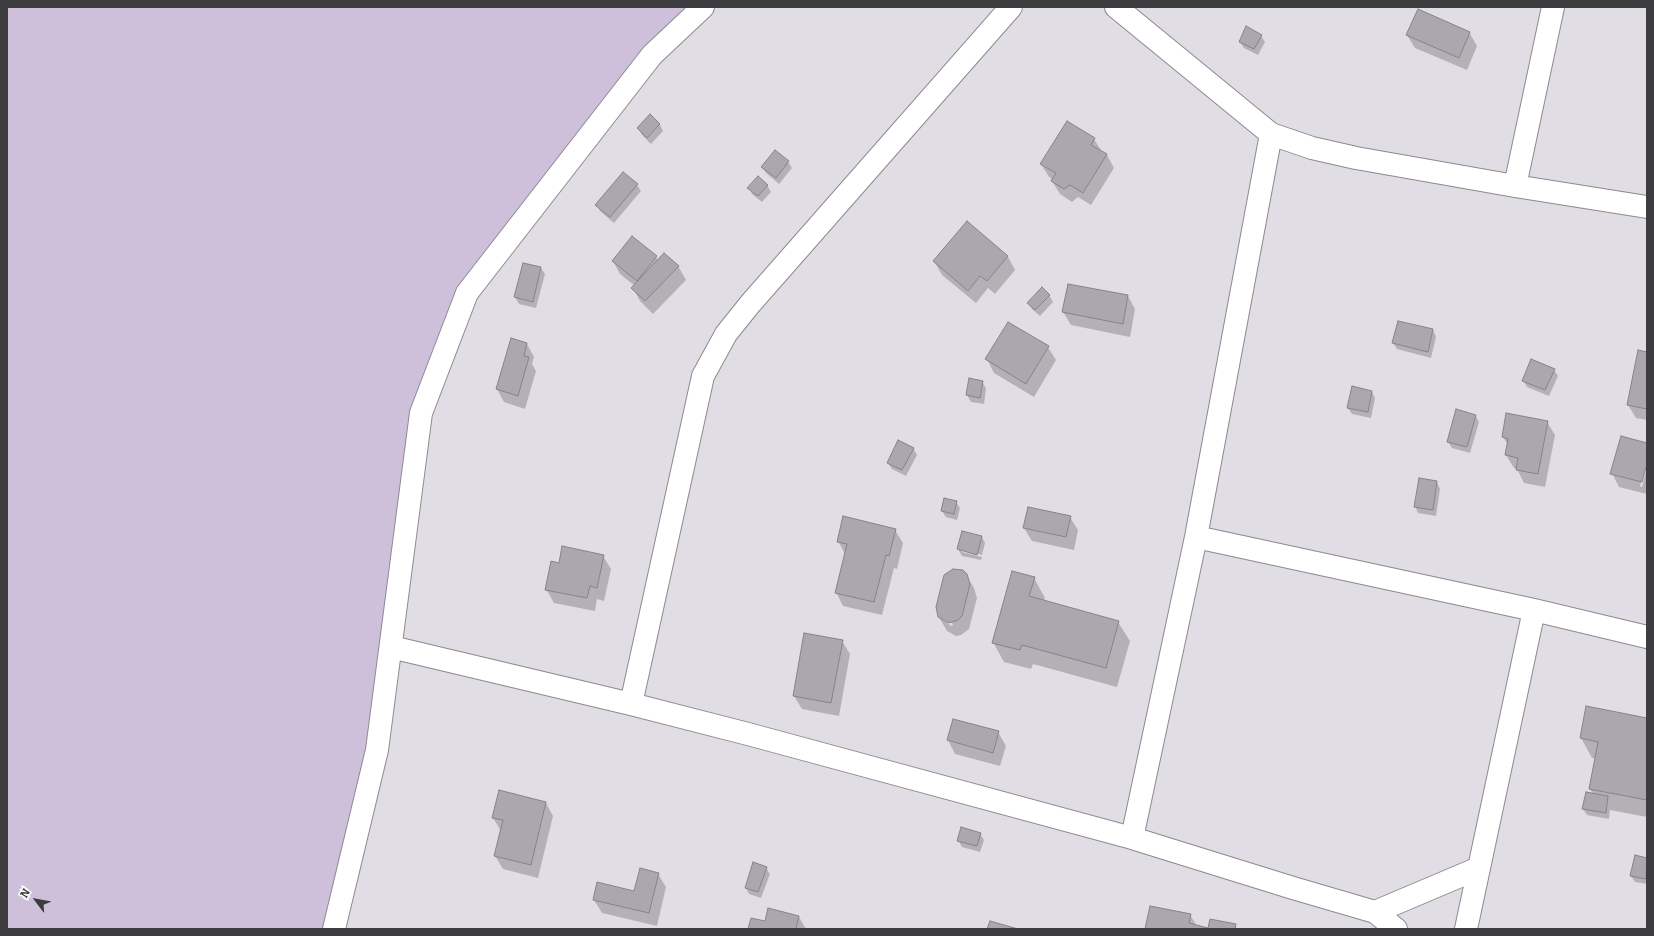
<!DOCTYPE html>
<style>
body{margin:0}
#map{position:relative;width:1654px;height:936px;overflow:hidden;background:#e1dde4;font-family:Bitter,serif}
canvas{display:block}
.frame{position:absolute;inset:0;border:8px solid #3d3c3e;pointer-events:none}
.north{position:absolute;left:16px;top:880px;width:40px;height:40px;-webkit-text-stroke:3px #fff;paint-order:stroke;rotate:302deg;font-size:11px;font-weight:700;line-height:16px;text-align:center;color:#3d3c3e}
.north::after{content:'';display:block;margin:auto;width:14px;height:18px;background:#3d3c3e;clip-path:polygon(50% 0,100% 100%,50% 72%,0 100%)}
</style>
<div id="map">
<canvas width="1654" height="936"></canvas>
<div class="frame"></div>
<div class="north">N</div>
</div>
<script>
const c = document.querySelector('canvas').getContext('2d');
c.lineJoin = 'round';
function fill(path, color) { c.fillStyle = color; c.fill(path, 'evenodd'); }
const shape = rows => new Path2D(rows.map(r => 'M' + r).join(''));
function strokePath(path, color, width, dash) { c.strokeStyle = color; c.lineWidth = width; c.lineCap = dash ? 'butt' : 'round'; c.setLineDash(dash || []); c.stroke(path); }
fill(shape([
 [7,7,703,7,467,293,421,413,391,647,334,929,7,929]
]), '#cec0db');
fill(shape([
 [1469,32,1477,46,1467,70,1415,48,1407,35],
 [1261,36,1265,42,1258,55,1244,48,1240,42],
 [650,116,660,125,663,131,651,144,642,135,638,128],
 [1067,123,1094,139,1102,152,1107,155,1114,168,1091,205,1078,197,1072,202,1060,194,1052,181,1053,180,1049,177,1041,164],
 [788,162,792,168,779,184,766,173,762,167],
 [637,185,641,191,614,223,600,211,597,205],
 [767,185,771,192,762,202,752,194,749,188],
 [967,222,1008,257,1015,270,995,294,988,288,976,303,942,275,934,261],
 [656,257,658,261,678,266,686,280,653,314,640,301,633,288,635,286,620,274,613,261],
 [524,264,541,268,545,274,536,308,519,304,515,297],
 [1049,295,1053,302,1040,316,1032,309,1029,303],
 [1128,296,1135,309,1130,337,1071,325,1063,312],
 [1433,330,1436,337,1431,358,1397,349,1393,343],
 [527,344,534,357,532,364,536,371,525,409,504,402,497,389],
 [1048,347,1056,360,1034,397,994,373,987,359],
 [1647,353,1647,420,1636,418,1628,405],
 [1554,370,1558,376,1549,396,1527,387,1523,380],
 [982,382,986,388,984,404,971,402,967,395],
 [1372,392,1375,398,1371,418,1352,414,1348,408],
 [1475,415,1479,422,1470,453,1452,448,1448,442],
 [1547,422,1555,435,1545,487,1524,483,1517,469,1514,468,1506,455,1508,445,1503,437],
 [1647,444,1647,460,1640,486,1642,487,1647,468,1647,494,1619,487,1612,473],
 [913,448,917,455,906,476,892,469,888,463],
 [1437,482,1440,489,1436,516,1418,513,1415,506],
 [956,502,960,508,957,520,946,517,942,511],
 [1070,517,1078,530,1074,550,1032,541,1024,528],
 [895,530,903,543,897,569,894,568,882,615,843,606,836,592,845,554,838,541],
 [982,537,985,543,982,555,962,549,962,552,982,557,981,560,962,556,958,549],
 [603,556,611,569,604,601,597,599,595,611,554,603,546,589,559,564],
 [966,575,974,588,977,598,969,629,961,635,956,636,947,631,939,617],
 [943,619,953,624,952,626,943,621],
 [1034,578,1045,598,1044,601,1118,622,1130,641,1117,687,1033,664,1031,669,1004,662,993,642],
 [842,641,850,654,839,716,802,709,794,696],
 [1647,719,1647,817,1610,810,1609,819,1587,815,1583,809,1593,794,1590,789,1596,758,1592,758,1581,738],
 [954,720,998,732,1006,746,1000,766,955,754,948,740],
 [546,803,553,816,538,878,503,869,495,856,501,831,493,818],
 [980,834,984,840,980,852,962,847,958,840],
 [1635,856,1647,859,1647,884,1635,882,1631,876],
 [766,868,770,874,761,898,749,894,746,888],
 [658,874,666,887,657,926,602,913,594,900,635,892],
 [1190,915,1197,926,1208,929,1146,929],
 [799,917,806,929,749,929]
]), '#0003');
const building = shape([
 [1418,9,1470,32,1459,58,1406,35,1418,9],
 [1246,26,1262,35,1254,49,1239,42,1246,26],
 [650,114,660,124,647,138,637,128,650,114],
 [1067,121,1095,138,1091,145,1107,154,1083,193,1070,185,1064,189,1051,181,1056,173,1040,164,1067,121],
 [775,150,789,161,776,178,761,167,775,150],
 [623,172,638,184,610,217,595,205,623,172],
 [758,176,768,185,758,196,747,188,758,176],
 [967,221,1008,256,987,281,980,276,968,291,933,261,967,221],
 [632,236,657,256,637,281,612,261,632,236],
 [664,253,679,266,645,301,631,288,664,253],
 [523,263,541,267,533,302,514,297,523,263],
 [1068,284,1128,295,1123,324,1062,312,1068,284],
 [1042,287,1050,295,1035,310,1027,303,1042,287],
 [1398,321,1433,329,1428,352,1392,343,1398,321],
 [1008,322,1049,346,1026,384,985,359,1008,322],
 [511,338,527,343,524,356,529,357,518,396,496,389,511,338],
 [1638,350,1647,352,1647,409,1627,405,1638,350],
 [1531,359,1555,369,1545,390,1522,381,1531,359],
 [969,378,983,381,980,398,966,395,969,378],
 [1352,386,1372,391,1368,412,1347,408,1352,386],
 [1456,409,1476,415,1467,447,1447,442,1456,409],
 [1506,413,1548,421,1538,474,1516,470,1518,458,1505,455,1508,439,1502,437,1506,413],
 [1621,436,1647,443,1647,464,1642,482,1610,474,1621,436],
 [898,440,914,448,902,470,887,463,898,440],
 [1419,478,1437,481,1433,510,1414,507,1419,478],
 [944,498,957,501,954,514,941,511,944,498],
 [1028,507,1071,516,1066,537,1023,528,1028,507],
 [843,516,896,529,889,556,886,555,874,602,835,593,847,544,837,542,843,516],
 [962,531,982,536,977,555,957,549,962,531],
 [562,546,604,555,597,588,590,586,587,598,545,590,551,561,559,563,562,546],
 [953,569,963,570,967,574,970,584,962,616,958,620,948,623,938,617,936,607,944,575,953,569],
 [1012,571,1035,577,1029,596,1119,621,1106,668,1022,645,1020,650,992,643,1012,571],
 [804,633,843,640,831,703,793,696,804,633],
 [1586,706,1647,718,1647,800,1589,789,1598,742,1580,738,1586,706],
 [953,719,999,731,993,753,947,740,953,719],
 [499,790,546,802,531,865,494,856,503,820,492,818,499,790],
 [1586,792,1608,796,1606,813,1582,809,1586,792],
 [961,827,981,833,977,846,957,841,961,827],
 [1635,855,1647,858,1646,879,1630,876,1635,855],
 [753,862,767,867,758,892,745,888,753,862],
 [640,868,659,873,649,913,593,900,597,882,634,891,640,868],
 [1150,906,1191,914,1189,923,1208,928,1210,919,1236,924,1235,929,1145,929,1150,906],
 [768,908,799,916,796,929,748,929,751,918,765,921,768,908],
 [990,921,1018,929,987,929,990,921]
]);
fill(building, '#aba7ae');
strokePath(building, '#858288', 1);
const minor = shape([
 [1116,7,1271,134,1312,148,1356,158,1515,186,1647,207],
 [1515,186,1553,7],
 [1196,537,1534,610,1647,637],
 [391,647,631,704,748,734,1132,838,1293,888,1375,912,1396,929],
 [631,704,703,376,726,334,750,304,1011,7],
 [1132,838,1196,537,1271,134],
 [1375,912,1479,868],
 [334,929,377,750,421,413,467,293,652,55,703,7],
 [1466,929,1534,610]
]);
strokePath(minor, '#8d8990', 24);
strokePath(minor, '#fff', 22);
</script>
